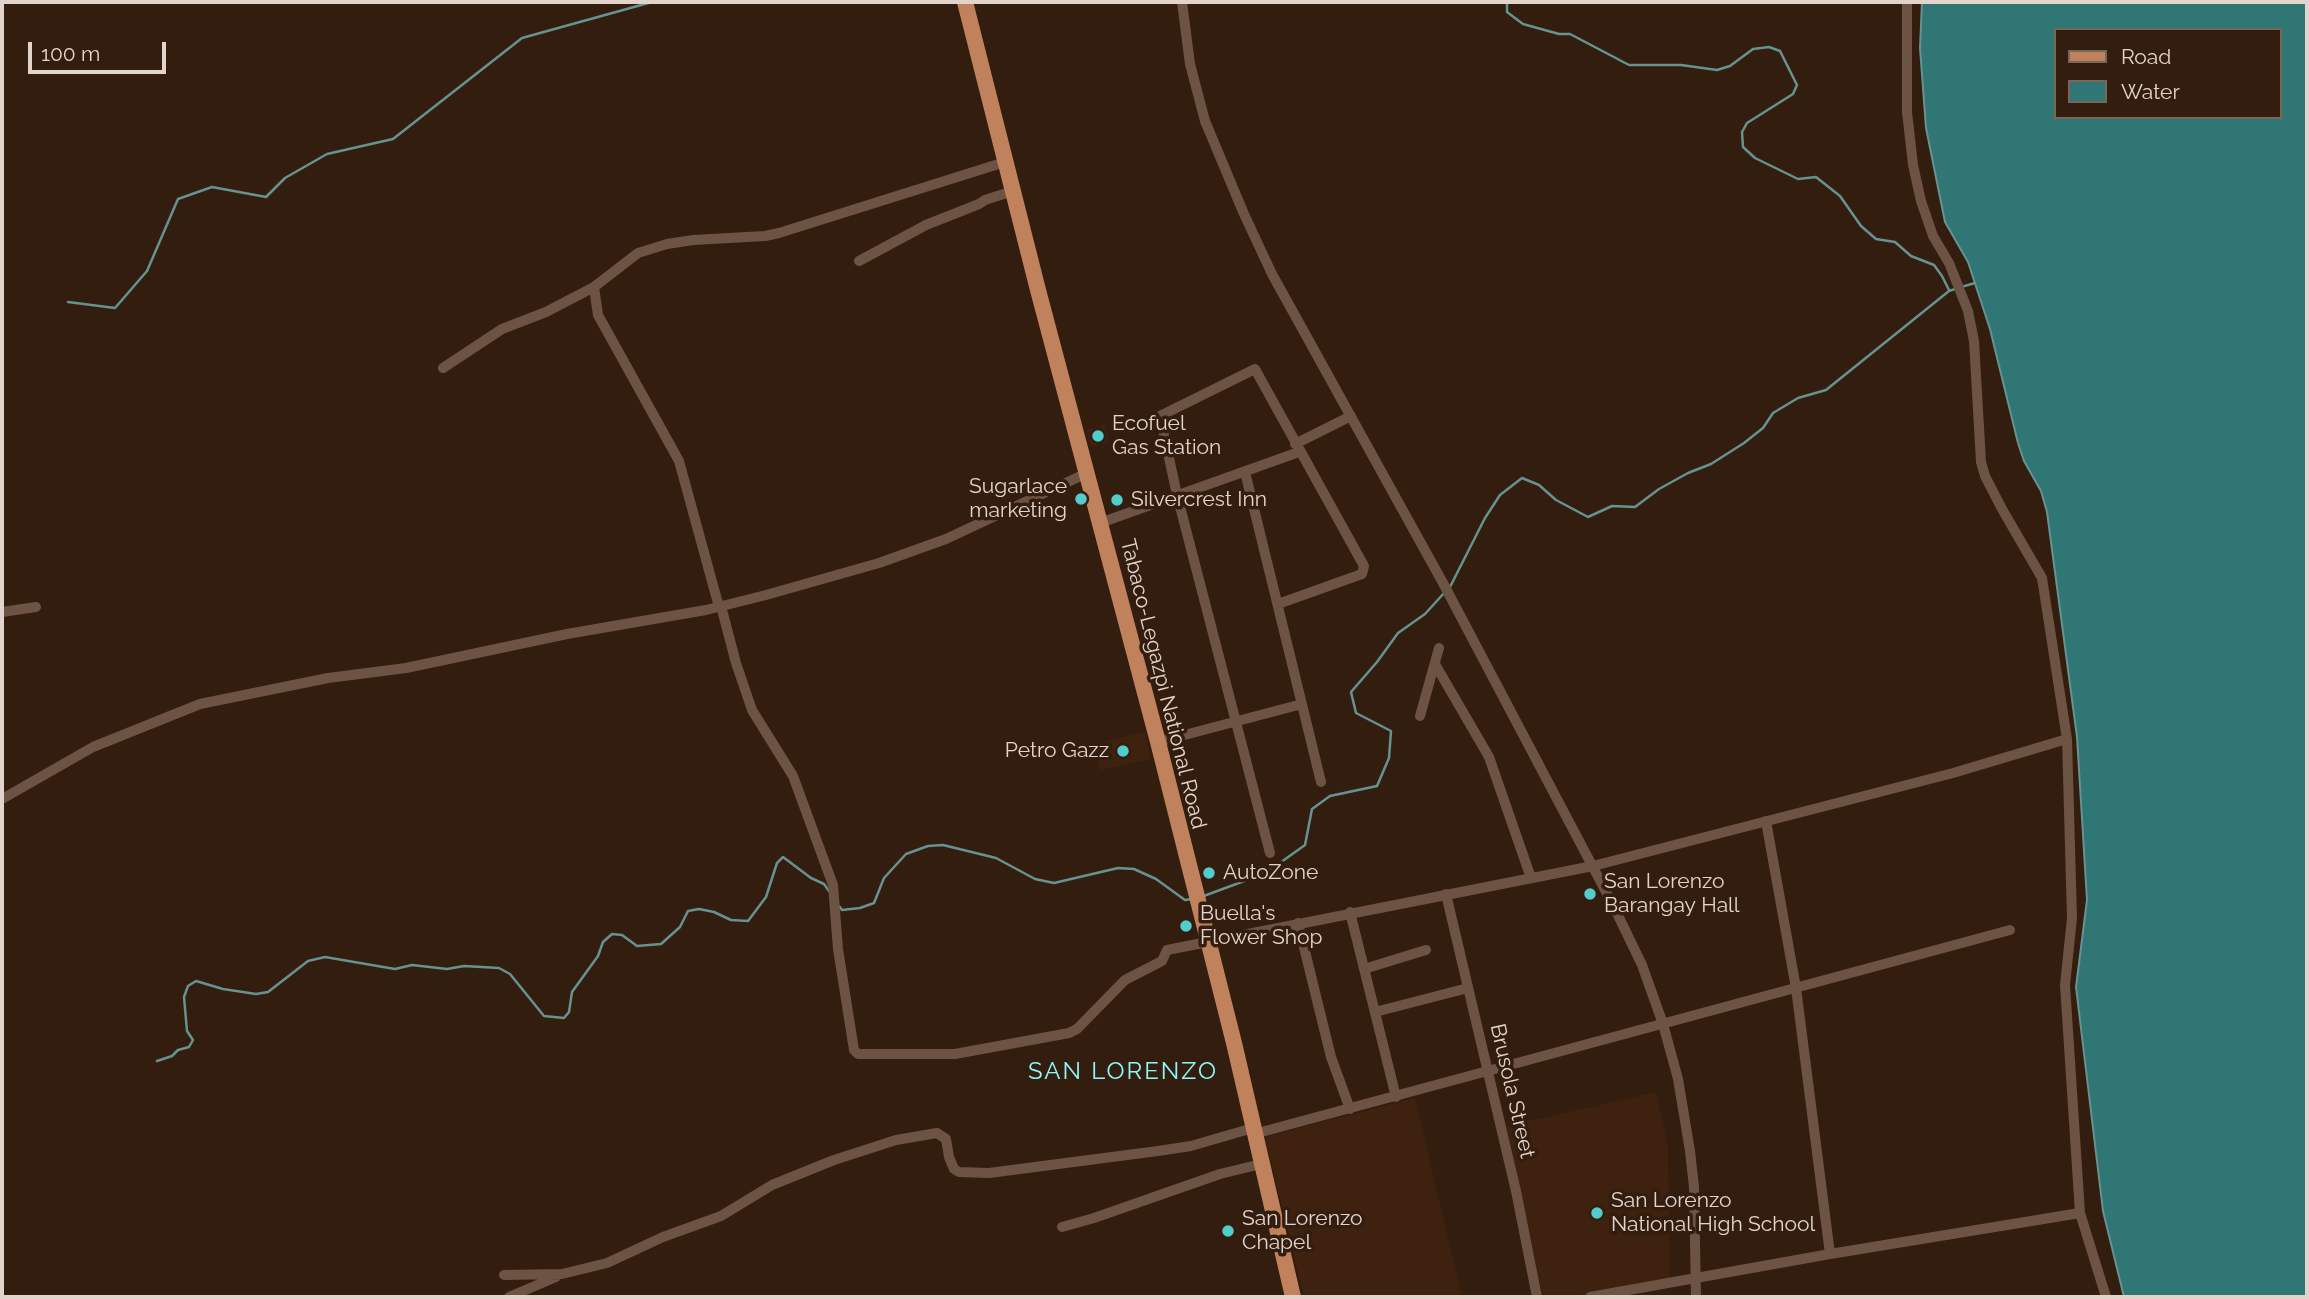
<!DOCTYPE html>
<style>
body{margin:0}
#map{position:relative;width:2309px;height:1299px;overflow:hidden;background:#331d0f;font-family:Raleway,sans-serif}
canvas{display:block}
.frame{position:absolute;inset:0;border:4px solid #e3d4cb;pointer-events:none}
.legend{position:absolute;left:2054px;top:28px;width:228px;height:91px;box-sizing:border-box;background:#331d0f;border:2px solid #79665a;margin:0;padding:9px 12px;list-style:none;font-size:21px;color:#e3d4cb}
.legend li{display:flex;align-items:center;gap:14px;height:35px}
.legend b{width:35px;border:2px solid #79665a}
.scale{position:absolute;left:28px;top:42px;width:138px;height:32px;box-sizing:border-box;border:4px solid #e3d4cb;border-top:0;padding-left:9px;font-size:21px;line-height:24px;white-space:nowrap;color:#e3d4cb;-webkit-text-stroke:5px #331d0f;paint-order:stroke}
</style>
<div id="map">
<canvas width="2309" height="1299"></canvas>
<div class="frame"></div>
<ul class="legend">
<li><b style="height:9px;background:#bf825c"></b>Road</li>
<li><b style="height:19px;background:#307675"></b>Water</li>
</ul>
<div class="scale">100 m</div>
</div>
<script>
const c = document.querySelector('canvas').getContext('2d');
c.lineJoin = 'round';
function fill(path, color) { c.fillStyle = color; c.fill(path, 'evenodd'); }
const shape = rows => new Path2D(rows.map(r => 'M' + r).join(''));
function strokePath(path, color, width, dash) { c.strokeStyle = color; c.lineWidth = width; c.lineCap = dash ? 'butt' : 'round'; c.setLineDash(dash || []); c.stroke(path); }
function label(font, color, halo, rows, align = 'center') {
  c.font = font + ' Raleway,sans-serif'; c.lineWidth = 7; c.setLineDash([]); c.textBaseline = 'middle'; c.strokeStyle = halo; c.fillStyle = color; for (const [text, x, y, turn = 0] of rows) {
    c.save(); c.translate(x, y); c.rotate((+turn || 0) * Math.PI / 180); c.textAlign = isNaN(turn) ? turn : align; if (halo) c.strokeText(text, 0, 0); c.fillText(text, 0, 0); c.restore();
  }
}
fill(shape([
 [1105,425,1109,442,1091,447,1086,430],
 [1145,732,1151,759,1100,770,1094,744],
 [1656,1092,1668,1148,1670,1279,1570,1297,1543,1297,1507,1126],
 [1415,1098,1462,1297,1304,1297,1265,1137]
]), '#3e220f');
const water = shape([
 [1922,2,2307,2,2307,1297,2124,1297,2103,1211,2076,987,2087,900,2077,737,2047,512,2041,491,2024,461,2018,443,1990,329,1968,262,1945,222,1926,128,1920,48,1922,2],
 [2055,30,2279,30,2279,117,2055,117,2055,30]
]);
fill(water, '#307675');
strokePath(water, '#66928f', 2);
strokePath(shape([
 [1507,2,1507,12,1523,24,1559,34,1570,34,1629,65,1681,65,1717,70,1730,66,1753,49,1769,47,1780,51,1797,85,1793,94,1747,123,1742,132,1743,147,1755,158,1798,179,1816,177,1840,196,1861,226,1876,239,1895,242,1911,256,1934,265,1942,276,1949,290],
 [1961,287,1975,283],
 [68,302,115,308,147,271,178,199,212,187,266,197,285,178,327,154,393,139,522,38,652,2],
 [1450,587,1485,518,1500,495,1522,478,1539,485,1556,500,1588,517,1612,506,1635,507,1659,489,1688,473,1711,464,1744,443,1763,428,1773,413,1798,398,1826,390,1949,291,1955,289],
 [1201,897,1247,880,1277,865,1305,845,1312,809,1330,796,1377,786,1389,758,1391,731,1356,713,1351,692,1377,662,1398,633,1425,614,1445,592],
 [839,906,842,910,860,908,874,903,884,878,906,854,928,846,943,845,996,858,1035,879,1054,883,1118,868,1134,869,1156,879,1185,900,1192,899],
 [157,1061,172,1056,178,1050,189,1047,193,1040,187,1031,184,997,188,986,196,981,223,989,256,994,268,992,308,961,325,957,395,969,412,965,447,969,464,966,499,968,510,974,544,1016,564,1018,569,1012,572,992,598,956,603,942,612,934,622,935,637,946,661,944,680,927,688,911,699,909,714,912,731,920,748,921,766,897,777,863,783,857,811,878,824,884,829,891]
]), '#66928f', 2.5);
strokePath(shape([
 [1182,2,1190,64,1205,121,1244,214,1272,274,1443,583,1614,907,1642,965,1663,1024,1678,1079,1690,1151,1694,1187,1696,1297],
 [1907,2,1907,112,1913,165,1921,201,1933,236,1949,263,1968,311,1974,341,1981,462,1985,476,2002,509,2042,578,2067,739,2072,918,2065,985,2080,1213,2106,1297],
 [859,261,926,225,979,204,985,200,1013,191],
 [594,287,598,315,679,461,719,607],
 [443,368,502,329,546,312,594,287,638,253,667,244,693,240,765,236,779,233,1005,162],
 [1295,444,1351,416],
 [1245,472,1321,782],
 [1100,523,1299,452],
 [721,606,736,663,752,710,793,776,833,885,838,949,854,1050,858,1054,955,1054,1069,1033,1077,1029,1125,980,1162,961,1167,950,1593,866,1953,773,2067,739],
 [2,612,36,607],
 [1435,664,1489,757,1531,878],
 [1420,716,1439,648],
 [1158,742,1302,704],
 [2,799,93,747,200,704,328,678,406,668,567,634,706,610,766,595,879,563,946,539,1087,473],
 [1766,821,1796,988,1830,1254],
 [1270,853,1177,495,1160,416,1255,369,1364,566,1362,574,1278,604],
 [1446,894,1516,1191,1537,1297],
 [1350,912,1396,1097],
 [1298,923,1331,1057,1350,1109],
 [1364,969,1426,950],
 [1375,1012,1468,988],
 [1254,1134,2010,930],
 [1062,1227,1094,1218,1220,1174,1261,1164],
 [504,1275,562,1274,607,1263,663,1237,721,1216,772,1185,834,1160,896,1140,937,1133,946,1139,949,1157,954,1169,959,1172,989,1173,1158,1151,1191,1146,1253,1128],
 [509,1297,556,1277],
 [1590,1297,1830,1254,2080,1213]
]), '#6d5343', 10);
strokePath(shape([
 [965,2,1038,290,1158,742,1234,1043,1293,1297]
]), '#bf825c', 16);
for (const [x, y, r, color] of [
 [1098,436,7,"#52cdcc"],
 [1081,499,7,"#52cdcc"],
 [1117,500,7,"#52cdcc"],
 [1123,751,7,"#52cdcc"],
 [1209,873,7,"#52cdcc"],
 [1590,894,7,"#52cdcc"],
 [1186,926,7,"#52cdcc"],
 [1597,1213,7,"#52cdcc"],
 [1228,1231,7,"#52cdcc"]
]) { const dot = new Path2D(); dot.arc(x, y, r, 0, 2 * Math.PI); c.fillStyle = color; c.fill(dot); strokePath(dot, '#331d0f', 2.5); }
label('21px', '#e3d4cb', '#331d0f', [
 ["Ecofuel",1112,424],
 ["Gas Station",1112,448],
 ["Sugarlace",1067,487,"right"],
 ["marketing",1067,511,"right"],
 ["Silvercrest Inn",1131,500],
 ["Petro Gazz",1109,751,"right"],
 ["AutoZone",1223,873],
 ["San Lorenzo",1604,882],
 ["Barangay Hall",1604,906],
 ["Buella's",1200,914],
 ["Flower Shop",1200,938],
 ["San Lorenzo",1611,1201],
 ["National High School",1611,1225],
 ["San Lorenzo",1242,1219],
 ["Chapel",1242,1243]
], 'left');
label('21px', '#e3d4cb', '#331d0f', [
 ["Tabaco-Legazpi National Road",1163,684,76],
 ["Brusola Street",1512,1091,77]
]);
c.letterSpacing = '2px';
label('24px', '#8cf7f5', '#331d0f', [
 ["SAN LORENZO",1123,1072]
]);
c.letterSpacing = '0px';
</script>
